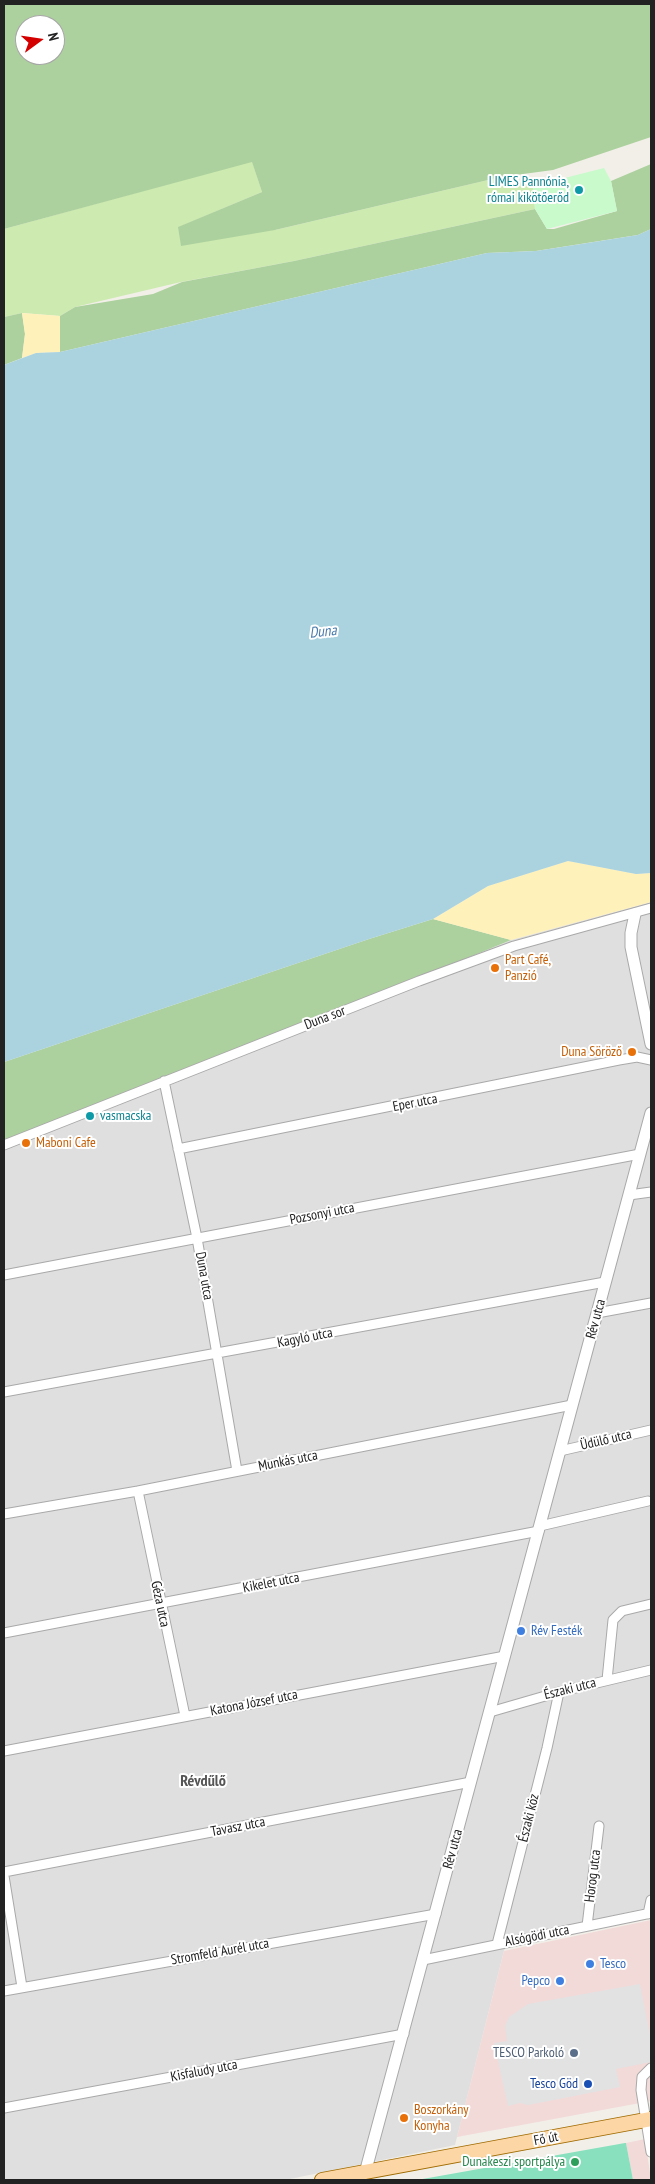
<!DOCTYPE html>
<meta charset="utf-8">
<style>
body{margin:0}
#map{position:relative;width:655px;height:2184px;overflow:hidden;background:#f2efe9;font-family:"PT Sans Narrow",sans-serif}
canvas{display:block}
.frame{position:absolute;inset:0;border:5px solid #222;pointer-events:none}
.north{position:absolute;left:15px;top:15px;width:50px;height:50px;box-sizing:border-box;background:#fff;border:1px solid #a7a7a7;border-radius:50%;rotate:76deg;font-size:14px;font-weight:700;line-height:20px;text-align:center;color:#222}
.north::after{content:'';display:block;margin:auto;width:18px;height:22px;background:#d40000;clip-path:polygon(50% 0,100% 100%,50% 72%,0 100%)}
</style>
<div id="map">
<canvas width="655" height="2184"></canvas>
<div class="frame"></div>
<div class="north">N</div>
</div>
<script>
const c = document.querySelector('canvas').getContext('2d');
c.lineJoin = 'round';
function fill(path, color) { c.fillStyle = color; c.fill(path, 'evenodd'); }
const shape = rows => new Path2D(rows.map(r => 'M' + r).join(''));
function strokePath(path, color, width, dash) { c.strokeStyle = color; c.lineWidth = width; c.lineCap = dash ? 'butt' : 'round'; c.setLineDash(dash || []); c.stroke(path); }
function label(font, color, halo, rows, align = 'center') {
  c.font = font + ' "PT Sans Narrow",sans-serif'; c.lineWidth = 4; c.setLineDash([]); c.textBaseline = 'middle'; c.strokeStyle = halo; c.fillStyle = color; for (const [text, x, y, turn = 0] of rows) {
    c.save(); c.translate(x, y); c.rotate((+turn || 0) * Math.PI / 180); c.textAlign = isNaN(turn) ? turn : align; if (halo) c.strokeText(text, 0, 0); c.fillText(text, 0, 0); c.restore();
  }
}
fill(shape([
 [651,902,651,1907,507,1939,455,2145,285,2180,4,2180,4,1149,511,940]
]), '#e0dfdf');
fill(shape([
 [651,1920,651,2101,457,2137,504,1951],
 [645,2139,651,2180,633,2180,626,2143]
]), '#f2dad9');
fill(shape([
 [252,161,262,192,179,227,275,230,501,177,533,186,535,209,294,261,181,282,75,307,60,316,22,313,4,317,4,229]
]), '#cdebb0');
fill(shape([
 [4,4,651,4,651,137,553,170,501,177,275,230,181,246,178,227,262,192,252,162,4,229],
 [25,25,55,25,55,55,25,55],
 [651,164,651,229,638,235,536,251,487,253,60,352,60,316,75,307,153,294,182,282,294,261,535,209,547,229,554,229,617,211,611,181],
 [22,313,25,334,22,358,4,365,4,317],
 [433,919,511,940,4,1149,4,1062,369,939]
]), '#add19e');
fill(shape([
 [22,313,60,316,60,352,36,353,22,358,25,334],
 [568,861,636,874,651,873,651,902,511,940,433,919,488,886]
]), '#fff1ba');
fill(shape([
 [604,168,611,181,617,211,547,229,535,209,533,186]
]), '#c8facc');
fill(shape([
 [626,2143,633,2180,417,2180,625,2143]
]), '#88e0be');
fill(shape([
 [640,1984,651,2040,651,2062,616,2069,620,2087,528,2105,520,2103,508,2106,494,2043,507,2041,505,2026,509,2017,528,2004]
]), '#e2e2e2');
fill(shape([
 [651,229,651,873,636,874,568,861,488,886,433,919,369,939,4,1062,4,365,36,353,60,352,487,253,536,251,594,242,638,235]
]), '#aad3df');
const minor = shape([
 [164,1081,197,1238,237,1471],
 [4,1145,419,981,514,946,651,908],
 [178,1149,619,1060,637,1057,651,1060],
 [629,1195,651,1192],
 [4,1275,640,1154],
 [597,1313,651,1303],
 [4,1392,605,1282],
 [560,1451,651,1430],
 [138,1491,185,1716],
 [4,1514,138,1491,572,1405],
 [540,1526,648,1501],
 [4,1633,539,1531],
 [607,1680,613,1620,622,1611,651,1604],
 [490,1712,559,1692,651,1670],
 [4,1751,505,1656],
 [4,1872,471,1782],
 [4,1876,22,1987],
 [648,1914,651,1900],
 [587,1926,599,1826],
 [497,1944,547,1748,559,1692],
 [423,1960,651,1913],
 [4,1991,436,1914],
 [651,2068,642,2077,641,2090,651,2152],
 [4,2108,404,2034]
]);
const tertiary = shape([
 [635,914,631,933,631,947,651,1044],
 [365,2173,651,1113]
]);
const primary = shape([
 [322,2180,651,2119]
]);
strokePath(minor, '#a9a9a9', 11);
strokePath(tertiary, '#a9a9a9', 13);
strokePath(primary, '#a06b00', 16);
strokePath(minor, '#fff', 9);
strokePath(tertiary, '#fff', 11);
strokePath(primary, '#fcd6a4', 14);
for (const [x, y, r, color] of [
 [579,190,5,"#0f9aa8"],
 [495,968,5,"#e8710a"],
 [632,1052,5,"#e8710a"],
 [90,1116,5,"#0f9aa8"],
 [26,1143,5,"#e8710a"],
 [521,1631,5,"#3f7fe0"],
 [590,1964,5,"#3f7fe0"],
 [560,1981,5,"#3f7fe0"],
 [574,2053,5,"#5c6f8a"],
 [588,2084,5,"#1a4fb4"],
 [404,2118,5,"#e8710a"],
 [575,2162,5,"#2e9e5b"]
]) { const dot = new Path2D(); dot.arc(x, y, r, 0, 2 * Math.PI); c.fillStyle = color; c.fill(dot); strokePath(dot, '#fff', 2); }
label('14px', '#0d838f', '#fff', [
 ["LIMES Pannónia,",569,182],
 ["római kikötőerőd",569,198],
 ["vasmacska",100,1116,"left"]
], 'right');
label('14px', '#c56008', '#fff', [
 ["Part Café,",505,960],
 ["Panzió",505,976],
 ["Duna Söröző",622,1052,"right"],
 ["Maboni Cafe",36,1143],
 ["Boszorkány",414,2110],
 ["Konyha",414,2126]
], 'left');
label('14px', '#222', '#fff', [
 ["Duna sor",325,1018,-21],
 ["Eper utca",415,1103,-11],
 ["Pozsonyi utca",322,1214,-11],
 ["Duna utca",204,1276,80],
 ["Rév utca",596,1319,-75],
 ["Kagyló utca",305,1338,-11],
 ["Üdülő utca",606,1440,-13],
 ["Munkás utca",288,1461,-11],
 ["Kikelet utca",271,1583,-11],
 ["Géza utca",160,1604,78],
 ["Északi utca",570,1689,-14],
 ["Katona József utca",254,1703,-11],
 ["Északi köz",529,1818,-76],
 ["Tavasz utca",238,1827,-11],
 ["Rév utca",453,1849,-75],
 ["Horog utca",593,1876,-83],
 ["Alsógödi utca",537,1936,-11],
 ["Stromfeld Aurél utca",220,1952,-10],
 ["Kisfaludy utca",204,2071,-11],
 ["Fő út",546,2139,-11]
]);
label('14px', '#366cbe', '#fff', [
 ["Rév Festék",531,1631],
 ["Tesco",600,1964],
 ["Pepco",550,1981,"right"]
], 'left');
label('14px', '#4e5e75', '#fff', [
 ["TESCO Parkoló",564,2053]
], 'right');
label('14px', '#164399', '#fff', [
 ["Tesco Göd",578,2084]
], 'right');
label('14px', '#27864d', '#fff', [
 ["Dunakeszi sportpálya",565,2162]
], 'right');
label('italic 15px', '#4a7aab', '#fff', [
 ["Duna",323,632,-6]
]);
label('bold 16px', '#555', '#fff', [
 ["Révdűlő",203,1781]
]);
</script>
